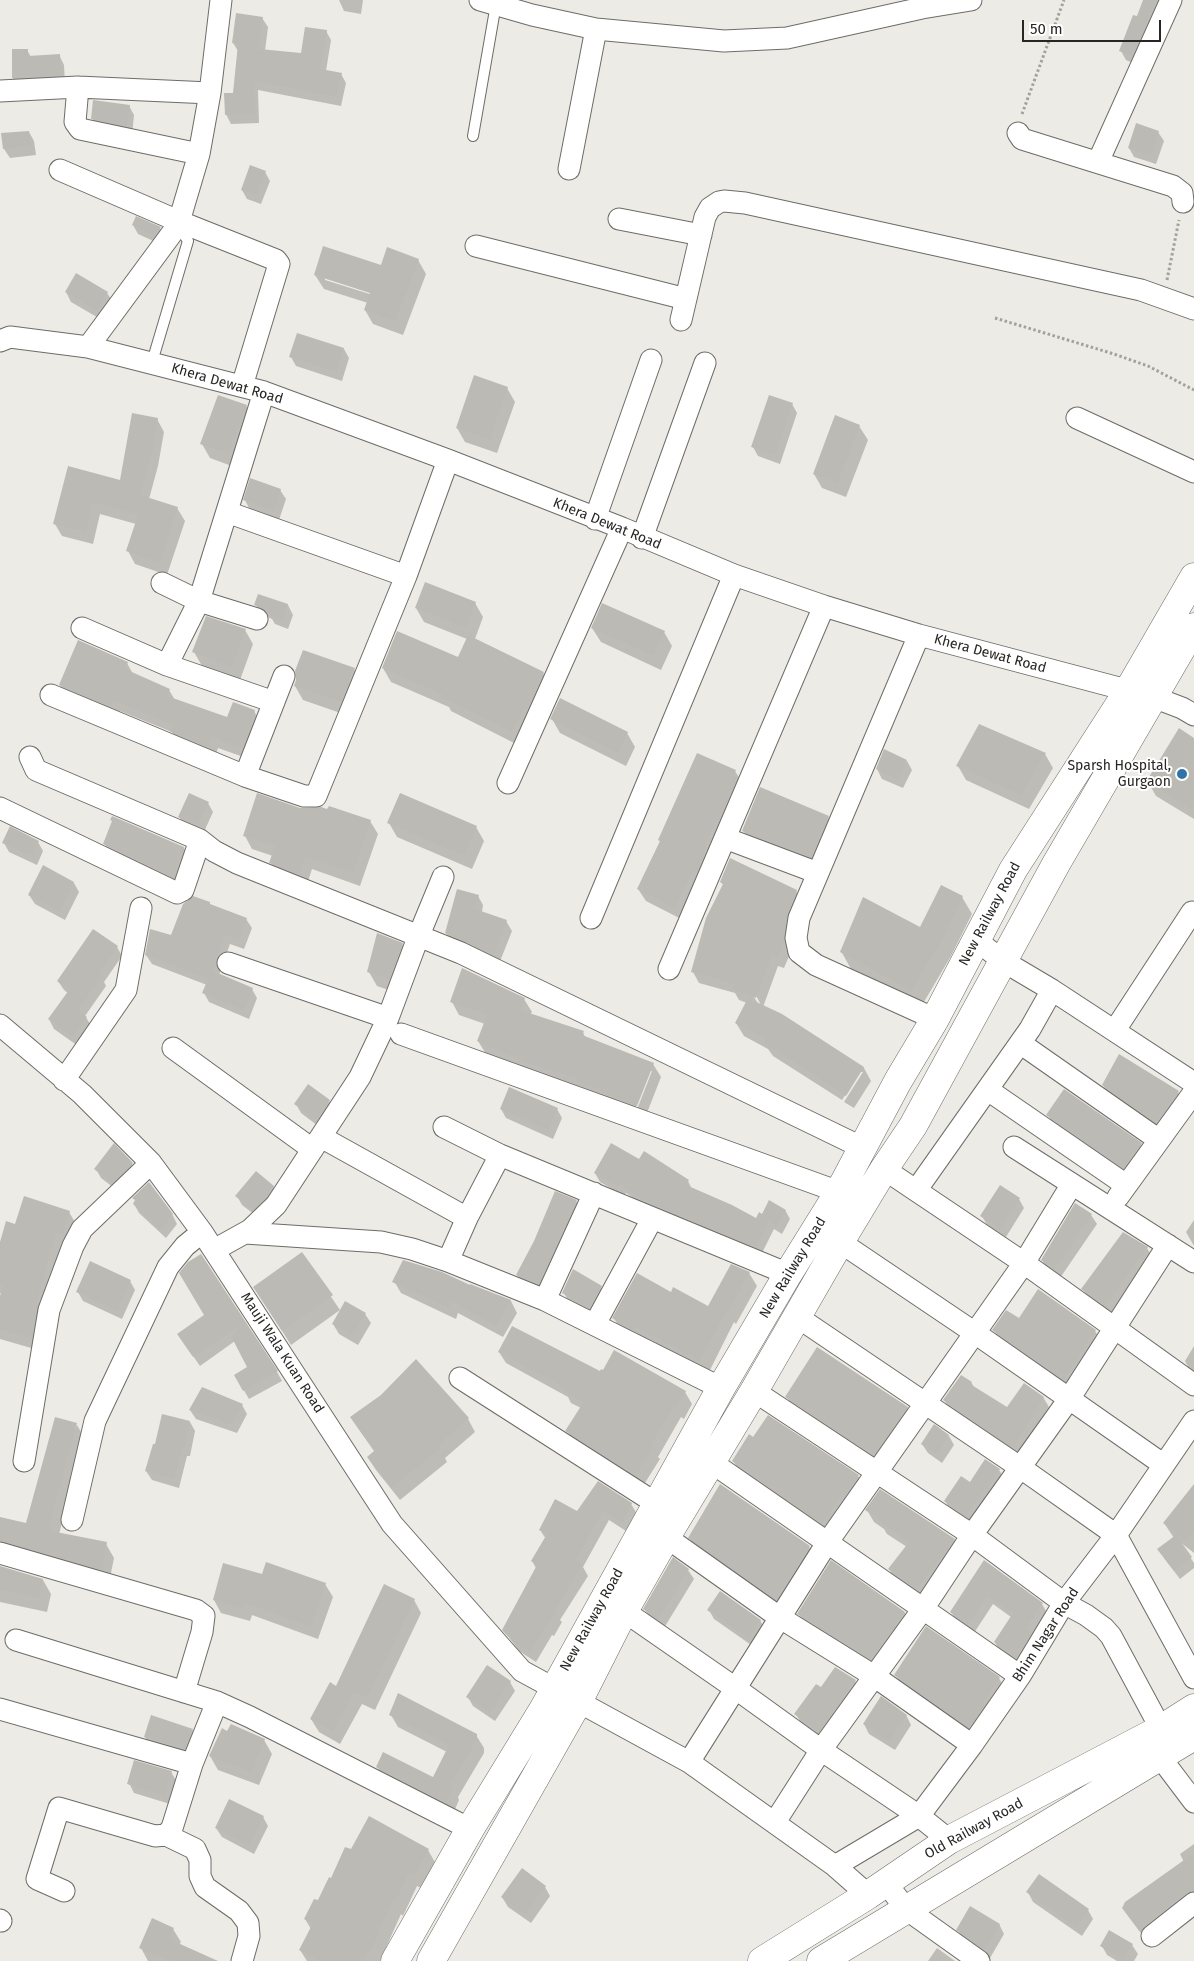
<!DOCTYPE html>
<style>
body{margin:0}
#map{position:relative;width:1194px;height:1961px;overflow:hidden;background:#edebe5;font-family:"Fira Sans",sans-serif}
canvas{display:block}
.scale{position:absolute;left:1022px;top:20px;width:139px;height:22px;box-sizing:border-box;border:2px solid #272624;border-top:0;padding-left:6px;font-size:15px;line-height:18px;white-space:nowrap;color:#272624;-webkit-text-stroke:4px #fff;paint-order:stroke}
</style>
<div id="map">
<canvas width="1194" height="1961"></canvas>
<div class="scale">50 m</div>
</div>
<script>
const c = document.querySelector('canvas').getContext('2d');
c.lineJoin = 'round';
function fill(path, color) { c.fillStyle = color; c.fill(path, 'evenodd'); }
const shape = rows => new Path2D(rows.map(r => 'M' + r).join(''));
function strokePath(path, color, width, dash) { c.strokeStyle = color; c.lineWidth = width; c.lineCap = dash ? 'butt' : 'round'; c.setLineDash(dash || []); c.stroke(path); }
function label(font, color, halo, rows, align = 'center') {
  c.font = font + ' "Fira Sans",sans-serif'; c.lineWidth = 4; c.setLineDash([]); c.textBaseline = 'middle'; c.strokeStyle = halo; c.fillStyle = color; for (const [text, x, y, turn = 0] of rows) {
    c.save(); c.translate(x, y); c.rotate((+turn || 0) * Math.PI / 180); c.textAlign = isNaN(turn) ? turn : align; if (halo) c.strokeText(text, 0, 0); c.fillText(text, 0, 0); c.restore();
  }
}
fill(shape([
 [339,0,363,0,361,14,344,11],
 [1145,0,1168,0,1137,65,1126,60,1121,51],
 [262,18,268,27,265,51,302,55,326,31,331,40,326,71,341,74,346,83,341,106,258,90,259,123,231,124,226,114,234,94,238,51,233,43],
 [27,50,31,57,59,55,64,65,65,84,19,87,13,78],
 [129,106,134,115,132,135,97,127,92,118],
 [29,132,34,141,36,155,10,158,4,149],
 [1158,132,1164,141,1156,164,1134,157,1129,148],
 [265,172,270,181,261,204,247,199,242,190],
 [133,225,160,228,165,237,160,244,138,234],
 [418,260,426,274,403,335,373,324,365,310,368,303,324,289,315,275],
 [325,277,377,293,376,296,325,280],
 [66,292,107,293,113,302,102,320,71,302],
 [344,349,349,358,342,381,296,366,291,357],
 [507,388,515,402,497,453,465,442,457,428],
 [792,404,797,413,780,464,758,456,753,447],
 [246,406,254,420,237,468,210,458,202,444],
 [157,419,164,432,158,466,149,499,177,508,185,521,167,575,135,564,128,551,136,524,100,514,93,544,62,536,55,524,121,481],
 [859,426,868,440,846,497,822,488,814,474],
 [280,490,286,499,279,520,250,510,245,500],
 [475,603,483,617,475,639,543,673,551,687,520,746,451,711,449,707,391,682,383,668,458,658,467,639,424,622,416,608],
 [256,605,288,605,293,615,288,629,275,624,272,619,261,614],
 [592,628,664,632,672,646,661,670,601,642],
 [245,630,253,644,240,680,202,666,194,652],
 [127,663,133,674,169,690,175,700,228,719,254,711,260,722,249,759,218,748,215,758,177,742,172,732,120,711,117,717,66,696,60,685],
 [354,669,362,683,349,716,303,700,295,686,297,680],
 [552,719,627,733,635,747,626,766,560,733],
 [1194,739,1194,819,1156,796,1148,782],
 [1045,754,1053,768,1029,809,966,780,958,766],
 [907,761,912,770,903,788,882,779,877,769],
 [735,771,743,784,683,920,646,901,638,889,661,843,659,840],
 [208,803,213,812,203,834,185,826,179,817],
 [300,809,370,821,378,834,360,886,312,869,306,887,278,875,271,862,273,856,252,849,245,836],
 [828,817,836,831,819,870,751,844,743,830],
 [113,823,184,848,188,856,178,885,109,852,105,844],
 [389,823,476,827,484,841,472,869,397,837],
 [38,842,43,851,37,865,9,852,4,843],
 [721,882,796,891,802,902,790,954,784,968,778,966,763,1007,781,1015,864,1068,871,1081,854,1108,844,1102,863,1072,860,1072,842,1100,773,1056,768,1049,744,1036,736,1023,747,1003,739,1000,735,993,699,983,693,972,724,886],
 [754,992,761,1005,759,1005,752,994],
 [74,883,79,892,65,920,35,904,29,895],
 [478,896,483,905,482,912,506,921,512,931,499,964,452,942,446,933],
 [962,897,972,914,951,956,921,1007,851,969,841,951,921,929],
 [246,919,252,928,244,949,230,944,219,975,252,989,257,998,249,1019,209,1002,204,993,207,985,152,964,146,955,172,936],
 [402,944,410,958,397,993,377,986,369,972],
 [117,947,122,956,104,982,106,986,85,1016,92,1027,78,1046,54,1029,49,1019,68,993,64,990,58,981],
 [524,999,532,1012,530,1015,583,1032,585,1037,653,1064,661,1077,645,1118,486,1054,478,1041,485,1024,459,1015,452,1002],
 [649,1071,652,1071,636,1112,634,1111],
 [1119,1056,1178,1092,1183,1101,1161,1131,1108,1094,1103,1085],
 [329,1101,334,1110,322,1129,301,1113,296,1104],
 [501,1109,557,1109,562,1118,553,1139,506,1118],
 [1048,1115,1141,1144,1149,1158,1132,1181,1056,1129],
 [639,1161,688,1181,692,1189,756,1219,762,1215,785,1210,790,1219,782,1234,774,1229,761,1255,653,1211,626,1193,624,1196,600,1182,595,1173],
 [132,1164,137,1173,118,1191,101,1178,96,1169],
 [273,1186,278,1196,259,1218,242,1205,237,1196],
 [134,1198,172,1214,177,1224,166,1238,139,1213,134,1204,136,1202],
 [1019,1199,1024,1208,1006,1237,987,1225,982,1216],
 [576,1201,581,1210,544,1292,522,1284,517,1275],
 [69,1212,76,1224,38,1350,0,1339,0,1301,2,1293,0,1293,0,1246,16,1225],
 [1091,1215,1097,1224,1060,1278,1047,1269,1042,1260],
 [1194,1220,1194,1246,1186,1232],
 [1147,1248,1155,1262,1113,1319,1091,1303,1083,1289],
 [302,1254,340,1310,291,1345,255,1288],
 [189,1263,277,1372,282,1381,249,1399,235,1375,248,1368,235,1341,200,1366,184,1343,205,1316],
 [749,1273,757,1286,736,1324,734,1322,708,1374,621,1331,614,1318,671,1294,709,1307],
 [130,1281,135,1290,122,1319,83,1301,78,1292],
 [394,1281,470,1287,471,1285,511,1301,517,1313,503,1337,458,1313,456,1319,401,1293],
 [601,1287,606,1296,595,1316,569,1302,564,1293],
 [365,1314,371,1323,358,1345,339,1334,333,1324],
 [1019,1320,1095,1331,1101,1340,1069,1388,999,1339,994,1330],
 [1194,1346,1194,1373,1190,1370,1185,1361],
 [499,1352,685,1392,692,1404,684,1419,681,1417,658,1457,660,1459,643,1486,574,1442,567,1431,581,1408,571,1403,568,1397,506,1363],
 [416,1361,468,1419,475,1432,445,1458,447,1462,400,1500,376,1470,368,1458,375,1452,351,1417,381,1396],
 [971,1382,974,1387,1007,1409,1043,1397,1049,1407,1019,1456,950,1409,944,1400],
 [787,1397,907,1407,912,1417,879,1463,792,1406],
 [242,1405,247,1414,237,1433,196,1419,190,1410],
 [768,1417,858,1476,864,1485,828,1532,739,1470,733,1461,754,1439],
 [190,1422,195,1431,190,1456,187,1456,179,1488,152,1480,146,1471],
 [77,1425,85,1439,59,1534,106,1544,114,1558,109,1583,0,1550,0,1522,27,1524],
 [949,1436,954,1445,942,1463,928,1453,922,1444],
 [999,1470,1005,1479,971,1524,951,1511,945,1501,970,1484],
 [1194,1485,1194,1553,1180,1542,1194,1563,1194,1568,1180,1579,1164,1558,1174,1538,1164,1523],
 [631,1504,637,1514,629,1533,609,1520,583,1567,588,1576,560,1620,562,1622,554,1636,552,1635,536,1662,519,1651,503,1629,536,1568,532,1561,546,1539,540,1530,577,1513],
 [867,1510,954,1539,961,1552,924,1601,896,1581,889,1569,907,1547,887,1534,884,1529,874,1522],
 [690,1538,809,1547,815,1556,782,1608,695,1547],
 [831,1562,905,1613,910,1622,877,1668,804,1623,799,1614],
 [985,1562,1042,1604,1047,1613,1022,1666,1000,1652,995,1642,1011,1617,993,1604,974,1633,957,1621,951,1612],
 [0,1567,43,1580,51,1594,47,1612,0,1602],
 [688,1570,694,1579,664,1628,650,1618,645,1609],
 [263,1575,325,1584,333,1597,318,1639,252,1615,250,1621,221,1613,214,1600],
 [414,1600,421,1613,375,1710,362,1704,340,1744,319,1732,311,1719,336,1687],
 [709,1610,760,1620,765,1630,754,1647,714,1619],
 [896,1675,999,1678,1004,1687,974,1736,901,1684],
 [855,1681,861,1690,824,1740,801,1723,796,1714,821,1689],
 [510,1682,515,1691,495,1721,473,1706,468,1697],
 [391,1715,476,1735,484,1748,484,1753,458,1797,459,1800,453,1814,385,1779,377,1767,434,1779,447,1752,398,1727],
 [906,1715,911,1725,895,1750,869,1734,864,1724],
 [192,1730,197,1739,190,1757,150,1746,145,1737],
 [228,1733,264,1740,272,1754,259,1785,218,1770,210,1756],
 [171,1772,177,1782,170,1804,134,1793,129,1783],
 [263,1817,268,1826,254,1854,222,1837,216,1828],
 [1194,1844,1194,1901,1146,1940,1123,1908,1184,1862,1180,1854],
 [428,1850,436,1864,423,1889,417,1886,403,1916,401,1914,380,1961,307,1961,300,1950,311,1929,305,1919,352,1851],
 [545,1887,550,1896,531,1923,508,1907,502,1897],
 [1028,1892,1088,1910,1093,1919,1082,1936,1033,1902],
 [999,1924,1004,1934,990,1958,963,1939,958,1930],
 [173,1929,181,1942,179,1945,215,1961,148,1961,141,1948],
 [1132,1945,1138,1954,1134,1961,1117,1961,1107,1955,1102,1946],
 [937,1948,955,1961,928,1961]
]), '#0003');
fill(shape([
 [1143,0,1157,0,1132,56,1119,51,1133,15,1137,16],
 [236,13,263,17,259,49,301,53,305,27,327,30,321,69,342,73,336,97,254,81,255,114,225,115,224,93,233,93,238,44,232,43],
 [12,49,28,49,28,56,60,54,61,75,12,78],
 [93,100,130,105,127,126,91,119],
 [1136,123,1159,131,1151,156,1128,148],
 [29,131,31,146,3,149,1,133],
 [250,165,266,171,256,195,241,190],
 [136,216,161,227,154,236,132,225],
 [323,246,381,265,387,247,419,259,395,322,364,310,370,293,314,275],
 [76,273,108,292,97,311,65,292],
 [297,333,344,348,337,372,289,357],
 [474,375,508,387,490,440,456,428],
 [218,395,247,405,229,454,200,444],
 [769,395,793,403,775,455,751,447],
 [132,413,158,418,152,453,140,495,178,507,160,563,126,551,138,515,93,502,86,532,53,524,68,466,120,480],
 [835,415,860,425,838,483,813,474],
 [250,478,281,489,274,511,243,500],
 [425,582,476,602,466,628,415,608],
 [258,594,288,604,283,620,269,615,266,610,254,605],
 [602,603,665,631,653,656,591,628],
 [206,616,246,629,232,667,192,652],
 [397,631,458,657,468,635,544,672,528,708,525,707,512,732,442,697,443,695,382,668],
 [78,640,128,662,125,669,170,689,167,696,227,717,233,702,255,710,251,723,252,724,242,748,212,737,208,747,169,731,172,725,113,700,111,707,59,685],
 [303,650,355,668,341,702,294,686,296,680,295,671],
 [560,698,628,732,618,753,550,719],
 [979,724,1046,753,1021,795,956,766],
 [1179,728,1194,738,1194,811,1146,782],
 [884,749,907,760,898,780,876,769],
 [697,753,736,770,733,776,737,778,719,821,716,820,705,846,707,847,697,871,694,870,675,908,637,889,660,841,658,840],
 [760,787,829,816,811,857,742,831],
 [189,793,209,802,197,825,178,817],
 [257,793,300,808,321,807,327,809,329,806,371,820,353,873,305,857,299,874,269,863,275,846,243,836],
 [400,793,477,826,464,856,387,823],
 [112,816,184,847,174,878,103,844,112,821,110,820],
 [10,826,39,841,32,856,2,843],
 [730,858,797,890,787,916,784,943,777,958,772,956,756,998,732,989,734,984,691,972,706,918,723,884,720,882],
 [43,865,74,882,60,911,28,895],
 [941,885,963,896,943,939,911,991,840,952,863,897,920,927],
 [457,889,479,895,475,909,507,920,494,955,445,933],
 [193,896,210,902,210,904,247,918,239,941,225,935,213,971,253,988,244,1010,202,993,208,979,145,955,150,929,171,935,183,904],
 [93,929,118,946,99,973,102,976,78,1010,87,1017,72,1037,48,1019,69,990,57,981],
 [377,933,403,943,389,980,367,972],
 [462,968,525,998,520,1010,584,1031,582,1035,654,1063,637,1106,575,1081,576,1078,524,1062,477,1041,487,1015,450,1002],
 [748,998,782,1014,864,1067,846,1096,764,1043,766,1039,735,1023],
 [1119,1054,1179,1091,1156,1122,1102,1085],
 [308,1084,330,1100,317,1120,294,1104],
 [509,1087,558,1108,548,1130,500,1109],
 [1064,1089,1142,1143,1123,1168,1046,1115],
 [114,1143,133,1163,112,1183,94,1169],
 [611,1143,639,1159,644,1151,689,1180,686,1185,732,1205,756,1218,759,1212,762,1214,769,1200,786,1210,777,1226,769,1221,756,1247,647,1202,620,1185,619,1188,594,1173],
 [256,1171,274,1186,266,1197,253,1210,235,1196],
 [149,1182,173,1214,161,1230,133,1204,135,1200,132,1198],
 [1000,1185,1020,1198,1000,1229,980,1216],
 [555,1191,577,1200,539,1284,516,1275,534,1241],
 [24,1196,70,1211,63,1235,56,1233,36,1305,38,1305,32,1338,0,1330,0,1296,3,1285,0,1284,0,1242,6,1221,15,1224],
 [1075,1203,1092,1214,1055,1270,1041,1260],
 [1123,1232,1148,1247,1105,1306,1081,1289],
 [302,1252,333,1295,282,1331,253,1287],
 [201,1254,278,1371,243,1391,234,1375,247,1367,232,1338,238,1327,193,1357,177,1334,204,1315,179,1273,188,1262],
 [403,1260,442,1272,470,1285,470,1284,511,1300,496,1326,452,1302,449,1308,392,1282],
 [90,1261,131,1280,117,1311,76,1292],
 [731,1264,750,1272,729,1311,727,1310,700,1361,635,1327,633,1330,612,1318,637,1273,671,1292,673,1287,708,1306],
 [573,1269,602,1286,589,1308,562,1293],
 [1038,1289,1096,1330,1064,1380,992,1330,1006,1310,1019,1318],
 [345,1301,366,1313,353,1336,332,1324],
 [512,1326,600,1371,601,1369,603,1370,614,1350,686,1391,677,1408,674,1406,651,1445,654,1446,636,1475,565,1431,583,1403,563,1391,565,1388,498,1352],
 [817,1347,908,1407,874,1455,785,1397],
 [416,1359,469,1418,438,1445,441,1448,392,1488,367,1457,374,1451,350,1417,381,1395],
 [961,1375,972,1382,970,1384,1007,1407,1024,1383,1044,1397,1013,1448,943,1400],
 [202,1387,243,1404,232,1425,189,1410],
 [162,1414,190,1421,185,1448,183,1447,174,1479,145,1471,153,1444,155,1444],
 [768,1415,859,1475,845,1496,842,1494,822,1524,732,1461,749,1434,753,1437],
 [55,1417,77,1423,49,1528,51,1528,51,1531,107,1542,102,1570,0,1541,0,1517,26,1523],
 [934,1424,949,1435,937,1455,921,1444],
 [985,1459,1000,1469,987,1490,985,1489,966,1516,944,1501,961,1476,970,1482],
 [598,1481,632,1503,623,1523,603,1511,576,1560,583,1564,555,1610,557,1611,547,1626,546,1626,530,1652,512,1641,502,1630,537,1565,531,1561,547,1534,539,1530,555,1499,577,1511],
 [720,1484,810,1546,776,1600,688,1538],
 [1194,1484,1194,1531,1186,1541,1163,1523],
 [880,1489,955,1539,917,1589,888,1569,909,1542,878,1521,879,1519,865,1510],
 [1176,1535,1192,1557,1174,1571,1157,1549],
 [673,1557,689,1569,658,1620,643,1609],
 [831,1560,905,1612,871,1659,797,1614],
 [984,1560,1043,1603,1026,1628,1032,1632,1016,1658,994,1642,1013,1613,987,1596,968,1625,950,1612],
 [266,1562,326,1583,311,1627,245,1603,243,1609,213,1600,223,1563,262,1574],
 [0,1566,43,1579,39,1598,0,1590],
 [384,1584,415,1599,367,1698,354,1692,333,1731,310,1719,330,1682,336,1686],
 [720,1591,761,1620,749,1639,707,1610],
 [926,1626,1000,1677,984,1703,986,1704,969,1728,894,1675],
 [487,1665,511,1681,490,1713,466,1697],
 [835,1667,856,1680,819,1732,794,1714,816,1684,821,1687],
 [398,1693,477,1734,477,1740,450,1785,453,1787,446,1802,376,1767,383,1752,433,1777,449,1745,389,1715],
 [881,1696,907,1715,889,1742,863,1724],
 [151,1715,193,1729,185,1749,144,1737],
 [231,1724,265,1739,251,1772,209,1756,222,1728,227,1731],
 [134,1760,172,1771,165,1796,127,1784],
 [229,1799,264,1816,249,1845,215,1828],
 [369,1816,429,1849,415,1876,409,1873,395,1902,393,1901,379,1930,380,1931,370,1952,368,1951,363,1961,319,1961,299,1950,313,1923,304,1919,314,1899,318,1900,329,1877,331,1878,345,1847,351,1849],
 [1194,1853,1194,1891,1186,1893,1144,1926,1140,1932,1122,1908,1125,1902],
 [522,1868,546,1886,525,1915,501,1897],
 [1039,1874,1089,1909,1076,1927,1026,1892],
 [970,1906,1000,1924,985,1950,956,1930],
 [152,1918,174,1928,169,1939,218,1961,170,1961,139,1948],
 [1109,1930,1133,1944,1124,1960,1100,1946]
]), '#bcbab4');
const service = shape([
 [473,136,496,4],
 [152,362,188,241,178,225]
]);
const minor = shape([
 [480,0,532,15,596,29,724,41,787,38,922,8,971,0],
 [78,87,75,122,80,129,199,154],
 [0,91,78,87,210,93],
 [1018,133,1022,139,1173,186,1182,193,1183,202],
 [1098,162,1171,0],
 [569,169,596,29],
 [60,170,178,221,276,260,279,264,242,386],
 [619,219,701,235],
 [476,246,686,299],
 [681,320,705,217,710,208,719,202,724,201,745,203,1141,290,1194,309],
 [0,341,10,337,88,347,264,392,448,460,622,528,734,575,824,606,919,635,1153,697,1182,708,1194,715],
 [88,347,178,225,199,154,210,93,221,0],
 [1077,418,1194,472],
 [227,512,406,576],
 [595,519,651,360],
 [642,538,705,363],
 [162,583,199,601,257,619],
 [82,628,167,665,274,702],
 [919,635,799,918,796,938,799,952,816,965,935,1019],
 [167,665,199,601,264,392],
 [51,695,245,776,304,796,316,796,406,576,448,460],
 [30,757,36,770,200,840],
 [245,776,284,676],
 [508,783,622,528],
 [0,808,177,893,183,890,200,840,214,851,237,863,461,953,863,1148],
 [725,838,818,873],
 [591,918,734,575],
 [976,940,1003,961,1052,990,1194,1083],
 [228,963,388,1018],
 [669,969,824,606],
 [0,1025,82,1094,151,1163,202,1232,392,1524,522,1671,689,1762,835,1866,868,1895],
 [1115,1030,1192,912],
 [401,1034,839,1192],
 [1020,1043,1159,1140],
 [173,1048,312,1149],
 [64,1080,126,990,141,908],
 [988,1090,1126,1185],
 [444,1127,500,1155,788,1274],
 [321,1137,467,1218],
 [1014,1147,1194,1262],
 [884,1169,1024,1263,1194,1385],
 [917,1189,1030,1029,1052,990],
 [1118,1197,1194,1092],
 [245,1233,381,1242,412,1249,448,1261,545,1300,721,1388],
 [840,1242,975,1333,1164,1465],
 [214,1250,250,1230,276,1205,360,1077,388,1018,419,935,443,877],
 [448,1261,467,1218,500,1155],
 [545,1300,594,1193],
 [796,1316,1021,1468,1116,1535,1194,1678],
 [595,1324,652,1219],
 [460,1378,657,1504],
 [754,1391,972,1535,1064,1603,1086,1615,1104,1628,1111,1636,1161,1729],
 [24,1461,49,1310,73,1246,82,1229,151,1163],
 [711,1462,1020,1676],
 [72,1520,95,1421,168,1267,185,1246,202,1232],
 [666,1537,779,1617,874,1676,972,1745],
 [0,1553,196,1610,204,1616,202,1632,184,1692],
 [624,1611,735,1688,821,1750,919,1816,949,1840],
 [16,1640,217,1702,250,1717,470,1829],
 [0,1709,192,1764],
 [1160,1757,1194,1802],
 [689,1762,827,1543,1024,1263,1072,1184],
 [775,1822,821,1750,923,1609,972,1535,1069,1399,1168,1245],
 [166,1835,195,1849,200,1860,200,1876,205,1887,239,1911,248,1923,249,1936,242,1961],
 [835,1866,919,1816,972,1745,1020,1676,1064,1603,1116,1535,1194,1421],
 [886,1883,906,1909,979,1961],
 [64,1891,37,1879,59,1808,155,1836,166,1835,172,1828,192,1764,217,1702],
 [0,1920,1,1921],
 [1152,1936,1194,1903]
]);
const secondary = shape([
 [395,1961,470,1829,544,1708,721,1388,788,1274,839,1192,898,1081,935,1019,1013,870,1128,691,1194,577],
 [431,1961,578,1702,624,1611,666,1537,754,1391,840,1242,884,1169,913,1126,1056,864,1194,627],
 [762,1961,868,1895,949,1840,1161,1729,1194,1708],
 [821,1961,1194,1736]
]);
strokePath(service, '#6e6c67', 12);
strokePath(minor, '#6e6c67', 23);
strokePath(secondary, '#6e6c67', 29);
strokePath(shape([
 [1022,114,1064,0],
 [1167,280,1179,220],
 [995,318,1114,354,1148,366,1194,390]
]), '#a2a19c', 3, [2.5, 2.5]);
strokePath(service, '#fff', 10);
strokePath(minor, '#fff', 21);
strokePath(secondary, '#fff', 28);
for (const [x, y, r, color] of [
 [1182,774,6,"#3172a8"]
]) { const dot = new Path2D(); dot.arc(x, y, r, 0, 2 * Math.PI); c.fillStyle = color; c.fill(dot); strokePath(dot, '#fff', 2); }
label('14px', '#272624', '#fff', [
 ["Khera Dewat Road",227,384,16],
 ["Khera Dewat Road",607,524,22],
 ["Khera Dewat Road",990,654,15],
 ["New Railway Road",990,914,-62],
 ["New Railway Road",793,1268,-59],
 ["Mauji Wala Kuan Road",282,1353,57],
 ["New Railway Road",592,1620,-61],
 ["Bhim Nagar Road",1046,1635,-57],
 ["Old Railway Road",974,1829,-29]
]);
label('14px', '#272624', '#fff', [
 ["Sparsh Hospital,",1171,766],
 ["Gurgaon",1171,782]
], 'right');
</script>
